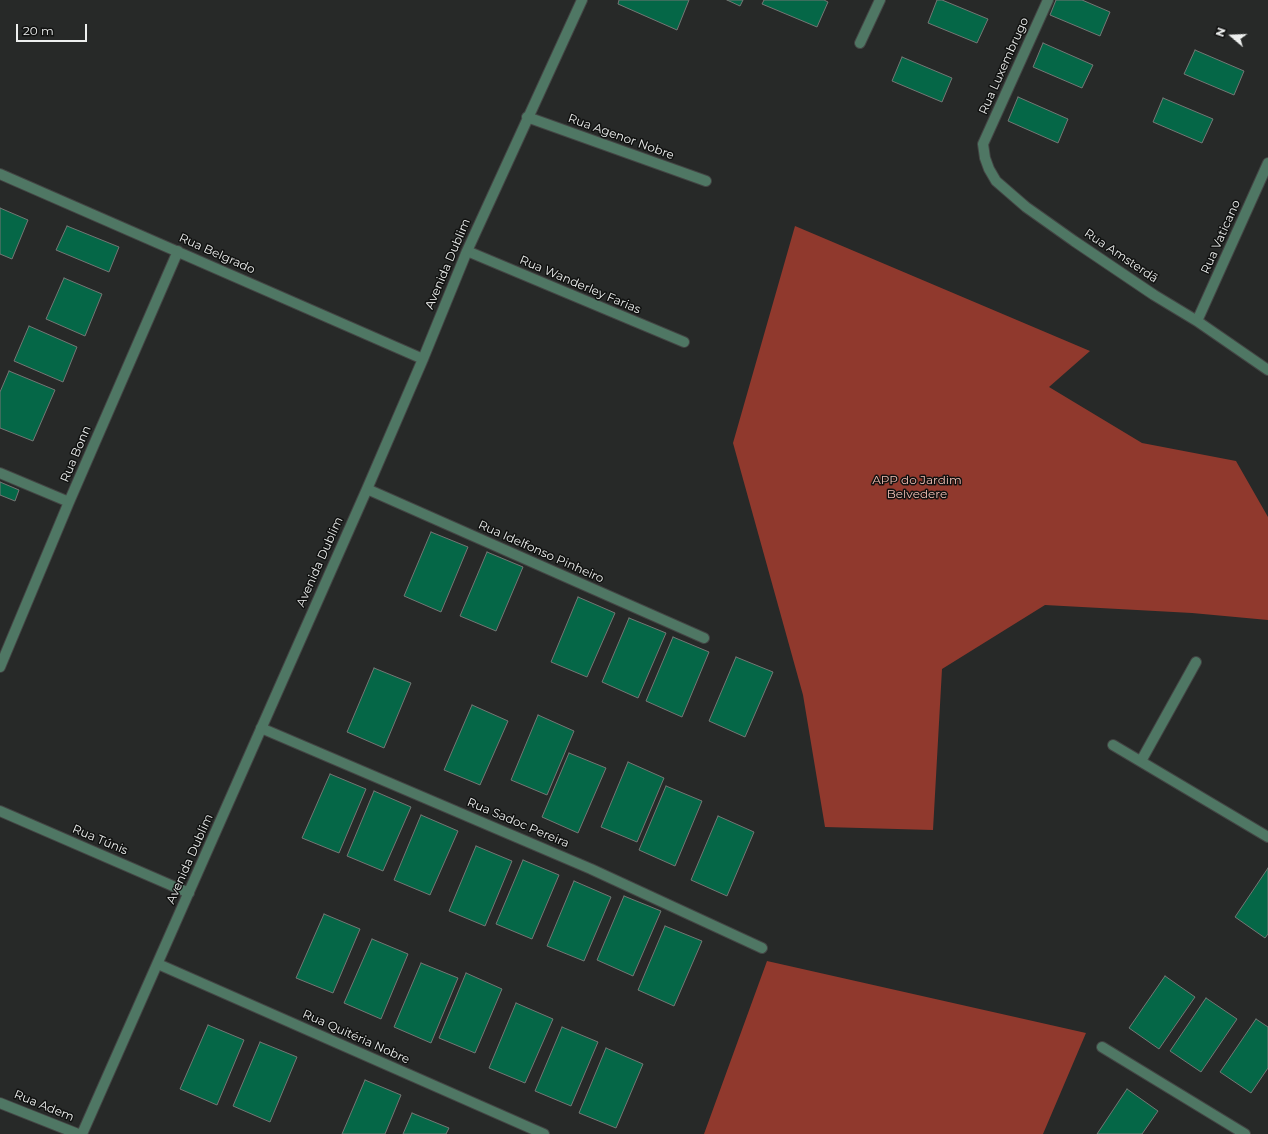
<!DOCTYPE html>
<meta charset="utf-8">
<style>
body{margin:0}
#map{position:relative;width:1268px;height:1134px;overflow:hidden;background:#272928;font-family:Montserrat,sans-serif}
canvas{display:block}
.north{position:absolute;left:1212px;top:16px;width:40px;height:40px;-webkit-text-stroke:3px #111211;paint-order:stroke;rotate:289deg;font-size:11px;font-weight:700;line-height:16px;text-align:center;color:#edefee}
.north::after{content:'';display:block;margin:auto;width:14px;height:18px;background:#edefee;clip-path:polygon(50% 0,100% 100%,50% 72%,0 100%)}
.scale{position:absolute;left:16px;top:24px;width:71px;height:18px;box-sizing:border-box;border:2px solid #edefee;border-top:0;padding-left:5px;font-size:12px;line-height:14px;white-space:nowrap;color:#edefee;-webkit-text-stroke:3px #111211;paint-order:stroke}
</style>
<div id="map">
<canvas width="1268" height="1134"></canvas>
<div class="north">N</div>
<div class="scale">20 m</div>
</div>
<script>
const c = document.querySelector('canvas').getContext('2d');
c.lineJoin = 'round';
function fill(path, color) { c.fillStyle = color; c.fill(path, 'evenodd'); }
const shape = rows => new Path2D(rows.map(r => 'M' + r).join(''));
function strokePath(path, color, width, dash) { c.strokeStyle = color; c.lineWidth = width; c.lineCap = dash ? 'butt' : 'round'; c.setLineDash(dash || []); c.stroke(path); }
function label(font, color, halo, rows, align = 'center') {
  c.font = font + ' Montserrat,sans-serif'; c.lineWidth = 3; c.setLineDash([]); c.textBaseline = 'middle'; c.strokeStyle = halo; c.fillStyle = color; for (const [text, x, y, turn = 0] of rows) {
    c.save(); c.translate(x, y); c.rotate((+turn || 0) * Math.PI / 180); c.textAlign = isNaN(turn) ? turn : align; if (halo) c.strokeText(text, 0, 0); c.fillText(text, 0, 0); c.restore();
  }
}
fill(shape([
 [795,226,1090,351,1049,387,1142,443,1236,461,1268,517,1268,620,1192,613,1045,605,942,669,933,830,825,827,803,695,733,443],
 [767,961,1086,1033,1043,1134,704,1134]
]), '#90392d');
const building = shape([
 [619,0,689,0,677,30,618,4,619,0],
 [727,0,743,0,740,6,727,0],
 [764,0,824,0,828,2,817,27,762,4,764,0],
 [937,0,942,0,988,19,977,43,928,23,937,0],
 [1056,0,1082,0,1110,12,1100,36,1050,15,1056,0],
 [1043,43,1093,65,1082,88,1033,67,1043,43],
 [1195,50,1244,71,1234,95,1184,74,1195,50],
 [902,57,952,78,942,102,892,81,902,57],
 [1018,97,1068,119,1058,143,1008,121,1018,97],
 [1163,98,1213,119,1202,143,1153,122,1163,98],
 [0,208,28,220,12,259,0,254,0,208],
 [67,226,119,247,109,272,56,250,67,226],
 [64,278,102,294,85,336,46,319,64,278],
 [29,326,77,347,63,382,14,361,29,326],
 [9,371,55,390,33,441,0,428,0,392,9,371],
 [0,482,19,490,15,501,0,495,0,482],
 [431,532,468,547,441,612,404,596,431,532],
 [487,552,523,567,496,631,460,616,487,552],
 [578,597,615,613,587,677,551,662,578,597],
 [629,618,666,633,638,698,602,682,629,618],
 [673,637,709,652,682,717,646,701,673,637],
 [736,657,773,672,745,737,709,721,736,657],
 [374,668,411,683,384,748,347,732,374,668],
 [472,705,508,721,480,785,444,770,472,705],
 [538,715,574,731,547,795,511,780,538,715],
 [569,753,606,768,578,833,542,817,569,753],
 [628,762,664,778,637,842,601,827,628,762],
 [330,774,366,789,339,853,302,838,330,774],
 [666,786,702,801,675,866,639,850,666,786],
 [374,791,411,807,383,871,347,856,374,791],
 [421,815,458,831,430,895,394,880,421,815],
 [718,816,754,832,727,896,691,880,718,816],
 [476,846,512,861,485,926,449,911,476,846],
 [523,860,559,875,532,939,496,924,523,860],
 [1268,868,1268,934,1265,938,1235,917,1268,868],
 [574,881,611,897,584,961,547,946,574,881],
 [624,896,661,911,633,976,597,960,624,896],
 [324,914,360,929,333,993,296,978,324,914],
 [665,926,702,941,674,1006,638,990,665,926],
 [372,939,408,954,381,1019,344,1003,372,939],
 [421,963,458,978,431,1043,394,1027,421,963],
 [466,973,502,989,475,1053,439,1038,466,973],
 [1165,976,1195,997,1159,1049,1129,1028,1165,976],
 [1206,998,1237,1019,1201,1072,1170,1051,1206,998],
 [516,1003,553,1019,525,1083,489,1068,516,1003],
 [1256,1019,1268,1027,1268,1068,1251,1093,1220,1072,1256,1019],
 [208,1025,244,1040,217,1105,180,1089,208,1025],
 [562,1027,598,1042,571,1106,535,1091,562,1027],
 [260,1042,297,1057,270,1122,233,1106,260,1042],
 [606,1048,643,1064,616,1128,579,1113,606,1048],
 [365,1080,401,1095,385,1134,342,1134,365,1080],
 [1127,1089,1158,1111,1142,1134,1097,1134,1127,1089],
 [412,1113,449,1128,446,1134,403,1134,412,1113]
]);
fill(building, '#056747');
strokePath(building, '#747775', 1);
const minor = shape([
 [1048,0,983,144,985,158,989,169,996,181,1026,207,1074,241,1154,295,1197,321,1268,370],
 [860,43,880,0],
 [527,117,706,181],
 [0,174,423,359],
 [467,251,684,342],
 [1197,321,1268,163],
 [0,473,69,502],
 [367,489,704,638],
 [0,667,69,502,178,251],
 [261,728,591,869,762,948],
 [1113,745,1268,837],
 [1141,761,1196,662],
 [0,811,189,893],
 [158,964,544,1134],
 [1102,1047,1245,1134],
 [0,1103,78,1134],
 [82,1134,367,489,423,359,467,251,582,0]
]);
strokePath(minor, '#434544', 12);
strokePath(minor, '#4f7764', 10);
label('12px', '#edefee', '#111211', [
 ["Rua Luxembrugo",1004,66,-66],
 ["Rua Agenor Nobre",621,137,20],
 ["Rua Vaticano",1221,237,-66],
 ["Rua Belgrado",217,254,24],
 ["Rua Amsterdã",1121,256,34],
 ["Avenida Dublim",448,264,-67],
 ["Rua Wanderley Farias",580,285,23],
 ["Rua Bonn",76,454,-67],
 ["Rua Idelfonso Pinheiro",541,552,24],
 ["Avenida Dublim",320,562,-66],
 ["Rua Sadoc Pereira",518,823,23],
 ["Rua Túnis",100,840,23],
 ["Avenida Dublim",190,859,-66],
 ["Rua Quitéria Nobre",356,1037,24],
 ["Rua Adem",44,1106,22]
]);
label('12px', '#f0beb4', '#111211', [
 ["APP do Jardim",917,480],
 ["Belvedere",917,494]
]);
</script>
